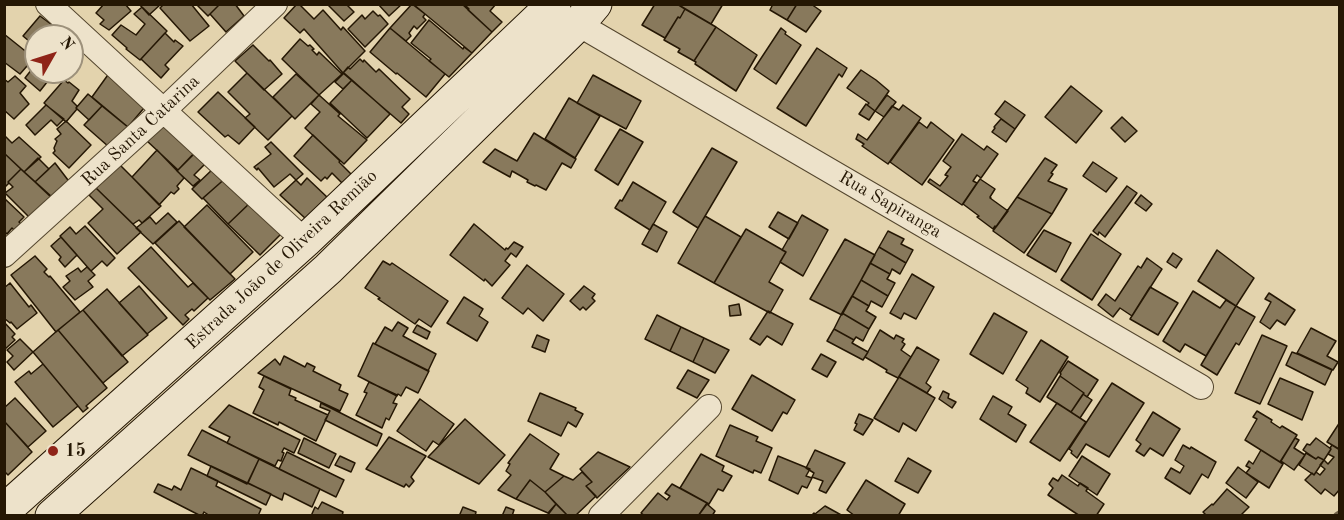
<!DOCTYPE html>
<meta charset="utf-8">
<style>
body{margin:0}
#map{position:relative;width:1344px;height:520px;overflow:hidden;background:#e3d3ad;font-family:"Old Standard TT",serif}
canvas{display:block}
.frame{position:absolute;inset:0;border:6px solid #251704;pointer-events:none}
.north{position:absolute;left:24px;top:24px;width:60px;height:60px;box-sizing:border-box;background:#ede2ca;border:2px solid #9d917b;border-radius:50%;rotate:51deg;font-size:16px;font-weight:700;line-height:24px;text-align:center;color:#251704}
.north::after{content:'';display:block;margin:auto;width:21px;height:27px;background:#8f2418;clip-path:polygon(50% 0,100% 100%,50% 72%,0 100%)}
</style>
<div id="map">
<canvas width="1344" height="520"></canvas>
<div class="frame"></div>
<div class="north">N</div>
</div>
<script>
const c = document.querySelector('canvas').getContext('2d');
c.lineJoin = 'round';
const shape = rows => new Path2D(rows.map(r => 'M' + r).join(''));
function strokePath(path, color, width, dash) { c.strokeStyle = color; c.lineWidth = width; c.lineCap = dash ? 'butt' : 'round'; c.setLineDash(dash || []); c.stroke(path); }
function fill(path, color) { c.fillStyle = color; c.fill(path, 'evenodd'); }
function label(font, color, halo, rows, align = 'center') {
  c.font = font + ' "Old Standard TT",serif'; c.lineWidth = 5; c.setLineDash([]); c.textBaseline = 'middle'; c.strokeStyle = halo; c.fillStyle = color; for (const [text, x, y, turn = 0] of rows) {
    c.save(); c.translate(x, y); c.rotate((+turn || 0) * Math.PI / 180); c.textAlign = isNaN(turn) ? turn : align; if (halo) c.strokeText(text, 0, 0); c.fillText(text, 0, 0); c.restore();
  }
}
strokePath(shape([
 [1337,516,1340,514]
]), '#706147', 8);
const building = shape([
 [104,4,125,4,131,11,109,30,100,24,104,20,96,13,104,4],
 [139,4,161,4,149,15,139,4],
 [164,4,191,4,209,26,190,41,160,8,164,4],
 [196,4,220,4,208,16,196,4],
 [220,4,235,4,244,16,226,32,210,14,220,4],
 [297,4,299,4,314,19,323,10,341,30,343,27,365,51,343,73,304,29,300,33,284,18,297,4],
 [327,4,346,4,354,12,344,21,327,4],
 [378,4,402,4,389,16,378,4],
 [412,4,425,14,423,17,426,20,417,29,414,26,409,33,411,36,406,41,390,28,412,4],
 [413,4,462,4,492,32,472,53,413,4],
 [464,4,496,4,490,11,502,22,492,32,468,10,469,9,464,4],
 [655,4,677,4,685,9,680,18,678,17,665,38,642,25,655,4],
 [677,4,723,4,711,24,677,4],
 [773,4,797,4,787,20,770,10,773,4],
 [797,4,811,4,821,11,806,32,787,20,797,4],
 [142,7,167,31,140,60,126,49,127,48,112,35,121,25,136,35,145,24,134,14,142,7],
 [685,9,716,27,694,61,678,52,680,49,664,40,678,17,680,18,685,9],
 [373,11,378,16,380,15,388,24,365,47,348,29,362,15,365,19,373,11],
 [40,16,67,36,36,36,36,47,23,36,40,16],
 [429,20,463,49,464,47,472,53,449,77,429,61,431,59,411,43,429,20],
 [716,27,757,55,736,91,695,64,696,62,694,61,716,27],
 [390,28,445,74,426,97,397,73,396,74,370,52,390,28],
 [781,28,786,32,785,34,801,45,776,84,754,69,781,28],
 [165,33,174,42,175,40,183,46,165,65,169,69,161,78,141,59,165,33],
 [4,34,34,58,20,74,4,62,4,34],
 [300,39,308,46,310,45,314,49,312,50,317,55,319,52,342,74,319,95,282,59,300,39],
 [72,41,84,51,72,66,72,41],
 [253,45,269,61,270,60,282,74,264,90,235,61,253,45],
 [817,48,847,68,842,77,839,74,806,126,777,108,817,48],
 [360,59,363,62,364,60,376,72,379,69,410,99,402,107,409,114,401,123,343,73,348,67,350,69,360,59],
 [36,68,36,72,55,72,40,91,25,78,32,69,34,71,36,68],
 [861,70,876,80,889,91,875,111,867,105,869,103,847,88,861,70],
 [110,72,149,102,128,127,92,97,110,72],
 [247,73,292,116,268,140,245,118,250,114,228,92,247,73],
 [344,73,352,80,343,89,335,82,344,73],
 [296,74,319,95,295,119,273,97,296,74],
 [593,75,641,101,626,129,577,103,593,75],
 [15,76,26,86,20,93,29,104,14,119,4,110,4,79,8,82,15,76],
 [64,80,68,83,69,82,79,90,72,101,77,106,76,108,77,109,66,122,44,103,64,80],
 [352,80,390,114,367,138,330,103,352,80],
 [1071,86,1102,111,1076,143,1045,117,1071,86],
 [218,92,255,127,239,144,228,135,225,137,198,112,218,92],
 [88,94,102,106,89,120,76,108,88,94],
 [319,95,340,114,338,116,367,140,344,164,305,128,320,112,311,104,319,95],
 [887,95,896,102,884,117,875,111,887,95],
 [569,98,600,116,575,158,545,139,569,98],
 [1005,101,1025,115,1015,129,995,114,1005,101],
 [866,104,875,111,869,120,859,114,866,104],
 [46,105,64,119,57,126,51,120,35,135,26,125,46,105],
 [903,105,921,118,888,164,862,146,864,144,856,139,858,134,867,140,892,106,899,110,903,105],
 [102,106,129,128,109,147,84,125,102,106],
 [1122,117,1137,131,1125,142,1111,128,1122,117],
 [168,118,199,148,178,170,146,140,168,118],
 [1001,119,1015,129,1006,142,992,132,995,128,994,127,1001,119],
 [66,121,91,145,69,168,53,153,55,151,54,148,57,141,55,139,61,134,57,129,66,121],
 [919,122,927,128,931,122,954,140,922,185,890,162,919,122],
 [620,129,643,142,618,185,595,170,620,129],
 [534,133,576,159,571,168,562,163,546,190,536,185,535,186,527,182,528,180,512,171,510,177,483,162,495,149,517,161,534,133],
 [962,134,984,150,987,146,998,154,981,178,977,175,973,181,977,183,962,205,928,182,930,179,940,186,948,176,945,175,951,167,943,161,962,134],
 [313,135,340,161,339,162,352,175,343,184,332,173,327,179,325,177,321,181,294,156,313,135],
 [5,136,12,143,19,137,41,157,24,172,4,153,5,136],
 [271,142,303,174,296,180,290,174,274,187,258,168,257,170,254,167,271,154,265,147,271,142],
 [712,148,737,162,698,228,673,212,712,148],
 [157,150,184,178,177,186,179,189,174,194,171,192,159,205,132,177,157,150],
 [198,150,209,160,194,175,200,180,193,186,177,171,198,150],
 [4,153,21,169,8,182,9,183,4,188,4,153],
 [38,158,49,169,35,182,24,172,38,158],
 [1045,158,1057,165,1051,173,1053,174,1048,181,1067,189,1052,214,1017,197,1045,158],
 [1093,162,1117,178,1106,192,1083,176,1093,162],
 [55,163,71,184,54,200,35,182,55,163],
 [120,165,161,206,142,223,139,220,133,224,96,188,120,165],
 [217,165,228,176,202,199,192,189,217,165],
 [21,169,52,197,29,217,5,193,13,187,8,182,21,169],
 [228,176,252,201,228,224,203,198,228,176],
 [307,178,328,198,306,219,280,195,296,180,301,185,307,178],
 [980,179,995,189,990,197,991,198,990,198,1008,211,996,227,995,226,993,229,977,217,979,216,963,204,980,179],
 [633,182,666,202,650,230,615,208,620,200,622,201,633,182],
 [1127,186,1137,193,1105,237,1099,232,1098,235,1093,231,1127,186],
 [96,188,141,232,117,254,88,223,103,209,89,195,96,188],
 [1141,195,1152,204,1146,211,1135,203,1141,195],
 [1017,197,1052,214,1024,253,993,231,1017,197],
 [4,198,24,217,19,222,22,225,16,232,12,228,7,234,4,231,4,198],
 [252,201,282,233,260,255,228,224,252,201],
 [207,205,253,252,230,274,184,227,207,205],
 [778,212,798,223,789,239,769,227,778,212],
 [168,213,177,222,153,244,136,228,150,217,156,224,168,213],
 [802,215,828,230,803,276,780,262,786,252,782,250,802,215],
 [705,216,741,237,714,283,678,263,705,216],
 [179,221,235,279,210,300,155,243,179,221],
 [474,224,505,250,506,248,508,249,514,242,523,247,516,257,511,253,505,261,510,265,492,286,485,279,484,281,450,255,474,224],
 [653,224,667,232,657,252,642,244,653,224],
 [85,226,115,258,107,266,102,261,91,271,60,236,70,227,76,234,85,226],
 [746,229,786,252,769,282,783,290,770,313,714,283,746,229],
 [1044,230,1071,243,1056,272,1027,255,1044,230],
 [888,231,904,239,901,244,913,250,906,263,879,247,888,231],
 [1091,234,1121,254,1092,300,1061,280,1091,234],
 [61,237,77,255,65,267,59,260,61,257,51,246,61,237],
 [845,239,875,255,842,315,810,299,845,239],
 [151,247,188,287,193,283,208,298,194,311,192,309,185,315,189,319,183,325,128,268,151,247],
 [879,247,906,263,900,274,892,269,890,274,870,263,879,247],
 [1217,250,1254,278,1236,306,1198,281,1217,250],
 [1173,253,1182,259,1176,268,1167,262,1173,253],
 [35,256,47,269,44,272,49,277,50,276,80,312,56,332,11,275,35,256],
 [1147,258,1162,269,1132,316,1120,308,1113,317,1098,305,1106,294,1115,301,1138,266,1141,268,1147,258],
 [383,261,390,265,392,263,448,301,431,327,419,319,415,324,378,299,380,298,365,288,383,261],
 [870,263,890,274,887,279,895,283,888,296,861,280,870,263],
 [527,265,564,294,543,321,528,308,523,314,502,298,527,265],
 [87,267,95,275,88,281,93,287,75,300,63,287,70,281,66,276,78,268,81,272,87,267],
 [912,274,934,287,916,319,904,313,901,319,890,313,912,274],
 [861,280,888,296,882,307,871,301,869,306,852,296,861,280],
 [10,283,29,307,31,305,37,313,17,329,11,322,10,323,4,318,4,288,10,283],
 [139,286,167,318,147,334,119,303,139,286],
 [584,286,595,294,592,298,595,301,586,310,583,307,580,310,570,301,584,286],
 [1150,287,1178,303,1158,335,1130,319,1150,287],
 [107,289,148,335,122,356,83,310,107,289],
 [1193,291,1220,308,1226,300,1236,306,1206,356,1185,344,1180,352,1163,341,1193,291],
 [1269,293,1295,310,1285,325,1277,320,1270,329,1260,322,1271,302,1265,299,1269,293],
 [852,296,869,306,866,311,876,317,869,329,842,313,852,296],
 [464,297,483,309,479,316,488,322,477,341,447,323,464,297],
 [739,304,741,315,730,316,729,306,739,304],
 [1236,306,1255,317,1239,345,1236,343,1217,375,1201,365,1236,306],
 [83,310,128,362,103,383,58,330,83,310],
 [768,311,793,324,782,345,767,336,760,345,750,339,768,311],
 [842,313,869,329,863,341,856,337,854,340,834,329,842,313],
 [994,313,1027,332,1003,374,970,354,994,313],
 [657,315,681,327,670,351,645,339,657,315],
 [4,322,15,334,12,337,15,340,4,350,4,322],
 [398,322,408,328,403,336,436,354,428,371,375,344,385,327,392,331,398,322],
 [417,325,430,332,427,339,413,332,417,325],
 [681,327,704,338,693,362,670,351,681,327],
 [1311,328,1336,341,1327,356,1338,362,1333,370,1297,353,1311,328],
 [834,329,854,340,852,343,868,352,863,360,827,341,834,329],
 [58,330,107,388,86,406,88,408,83,412,33,352,58,330],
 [880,330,894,339,896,335,904,339,902,342,905,344,901,350,911,357,898,378,886,372,887,370,865,357,880,330],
 [537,335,549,340,545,352,532,347,537,335],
 [1262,335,1287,346,1260,404,1235,393,1262,335],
 [704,338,729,350,715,373,693,362,704,338],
 [20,339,33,352,14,370,7,362,13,356,7,350,20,339],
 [1041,340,1068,357,1040,402,1026,393,1028,388,1016,380,1041,340],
 [373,343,429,371,418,393,406,387,401,396,398,394,397,396,358,376,373,343],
 [917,347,939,360,926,383,931,387,927,393,899,377,917,347],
 [1292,352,1300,355,1332,370,1325,385,1286,365,1292,352],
 [821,354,836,362,827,377,812,369,821,354],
 [284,356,305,367,307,363,315,367,313,371,341,385,339,390,348,394,340,411,258,373,275,359,280,365,284,356],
 [1068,361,1098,380,1087,397,1083,394,1084,393,1060,376,1061,374,1060,373,1068,361],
 [43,364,78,406,53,427,15,382,29,371,31,374,43,364],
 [688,370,709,380,697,398,677,388,688,370],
 [752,375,795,400,787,414,783,412,772,431,732,409,752,375],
 [264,376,291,389,289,395,296,398,295,400,328,415,316,441,279,422,278,425,253,413,264,390,259,387,264,376],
 [1060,376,1084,393,1071,412,1047,397,1060,376],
 [899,377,935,398,916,431,903,423,899,432,874,418,899,377],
 [1280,378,1313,392,1302,420,1268,404,1280,378],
 [369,382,397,395,393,403,397,404,389,420,386,418,382,428,356,415,367,393,364,392,369,382],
 [1112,383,1144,403,1109,457,1086,444,1077,458,1071,453,1072,451,1069,449,1112,383],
 [943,391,949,394,948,398,956,402,952,408,939,399,943,391],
 [540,393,576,408,575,410,583,414,576,427,568,422,561,436,528,421,540,393],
 [1083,394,1092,400,1080,418,1071,412,1083,394],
 [993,396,1012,407,1008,414,1026,425,1016,442,980,419,993,396],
 [15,398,46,431,28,447,4,421,4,408,15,398],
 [420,399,454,424,439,445,433,441,426,451,397,431,420,399],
 [321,403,382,434,377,446,325,420,330,411,320,407,321,403],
 [1057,403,1086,422,1060,461,1030,442,1057,403],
 [229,405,300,440,294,453,284,448,282,452,284,453,281,461,278,460,275,466,227,443,230,437,209,427,229,405],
 [1257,411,1272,420,1271,422,1280,428,1282,426,1297,435,1280,462,1245,440,1257,419,1253,417,1257,411],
 [1153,412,1180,429,1163,456,1150,448,1144,456,1136,451,1141,444,1136,440,1153,412],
 [859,414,873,420,863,435,854,430,857,424,855,423,859,414],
 [465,419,505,455,479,484,428,457,465,419],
 [4,421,32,452,8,475,4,471,4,421],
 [1340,422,1340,449,1339,449,1327,442,1340,422],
 [730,425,758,437,756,441,772,448,761,473,754,470,753,473,716,456,730,425],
 [202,430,259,459,247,484,188,455,202,430],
 [530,434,559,454,550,469,564,476,545,492,530,480,516,499,498,490,511,475,506,471,510,464,508,463,530,434],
 [389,437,426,456,411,477,414,481,409,487,406,484,404,487,366,469,389,437],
 [304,438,336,454,329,468,298,453,304,438],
 [1295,438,1299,440,1294,448,1305,455,1294,470,1281,461,1295,438],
 [1316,438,1331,449,1324,460,1318,457,1316,459,1303,450,1307,444,1310,445,1316,438],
 [1183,445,1190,449,1191,447,1216,462,1208,478,1202,474,1190,494,1165,478,1171,468,1180,473,1184,466,1175,460,1183,445],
 [1332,445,1340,450,1340,489,1334,496,1325,489,1321,494,1305,480,1312,473,1314,475,1316,472,1320,475,1325,469,1320,465,1324,460,1328,464,1334,457,1328,454,1331,449,1330,448,1332,445],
 [815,450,845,463,826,493,819,490,823,481,812,477,814,473,806,468,815,450],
 [1261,450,1283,464,1269,488,1246,473,1250,468,1246,466,1249,461,1253,464,1261,450],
 [287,452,344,480,336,497,279,469,287,452],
 [598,452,630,467,597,498,586,486,592,482,580,469,598,452],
 [1306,453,1316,459,1318,457,1324,460,1314,475,1299,465,1306,453],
 [701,454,724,466,722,471,732,476,723,491,718,489,709,504,680,488,701,454],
 [340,456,355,463,351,472,335,465,340,456],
 [778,456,810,469,806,476,812,478,807,488,802,486,798,494,769,480,778,456],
 [1082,456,1110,474,1097,495,1069,476,1082,456],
 [908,458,931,471,918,493,895,481,908,458],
 [259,459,320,489,312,507,284,493,282,500,248,483,259,459],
 [211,466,271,494,266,505,207,476,211,466],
 [1238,467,1258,482,1246,498,1226,483,1238,467],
 [191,468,218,481,216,486,261,509,258,516,210,516,204,512,202,516,201,516,154,492,158,484,172,490,174,486,181,490,191,468],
 [582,472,592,482,586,486,596,496,575,516,568,516,545,492,564,476,573,480,582,472],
 [1062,475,1078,486,1080,483,1088,488,1086,491,1104,504,1096,516,1080,516,1048,495,1053,488,1049,484,1053,478,1058,481,1062,475],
 [530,480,545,492,556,504,548,513,516,499,530,480],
 [866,480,905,504,898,516,855,516,847,510,866,480],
 [672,484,707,503,698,516,645,516,641,513,658,493,667,500,670,496,665,493,672,484],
 [1227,489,1249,507,1240,516,1207,516,1203,512,1212,504,1213,505,1227,489],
 [322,502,343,512,342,516,311,516,315,507,318,509,322,502],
 [556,504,568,516,547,516,556,504],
 [707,504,715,511,712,516,698,516,707,504],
 [825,506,843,516,811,516,814,513,815,514,825,506],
 [463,507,476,512,475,516,463,516,460,514,463,507],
 [506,507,514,510,512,516,502,516,506,507]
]);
fill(building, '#88795c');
strokePath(building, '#251704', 1.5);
const street = shape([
 [48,4,305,241],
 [578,24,1201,387],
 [4,255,164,110,275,4],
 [601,516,709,407]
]);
const secondary = shape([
 [4,511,305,241,554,4],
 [52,516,328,269,578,24,595,4]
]);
strokePath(street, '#54462e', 26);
strokePath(secondary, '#251704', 35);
strokePath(street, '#ede2ca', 24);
strokePath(secondary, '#ede2ca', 33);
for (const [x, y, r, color] of [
 [53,451,6,"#8f2418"]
]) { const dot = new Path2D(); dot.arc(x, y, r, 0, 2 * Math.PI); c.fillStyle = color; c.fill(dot); strokePath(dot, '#ede2ca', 2); }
label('18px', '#251704', '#ede2ca', [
 ["Rua Santa Catarina",141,131,-43],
 ["Rua Sapiranga",890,205,30],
 ["Estrada João de Oliveira Remião",282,260,-43]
]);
label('bold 18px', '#251704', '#ede2ca', [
 ["15",65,451]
], 'left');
</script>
